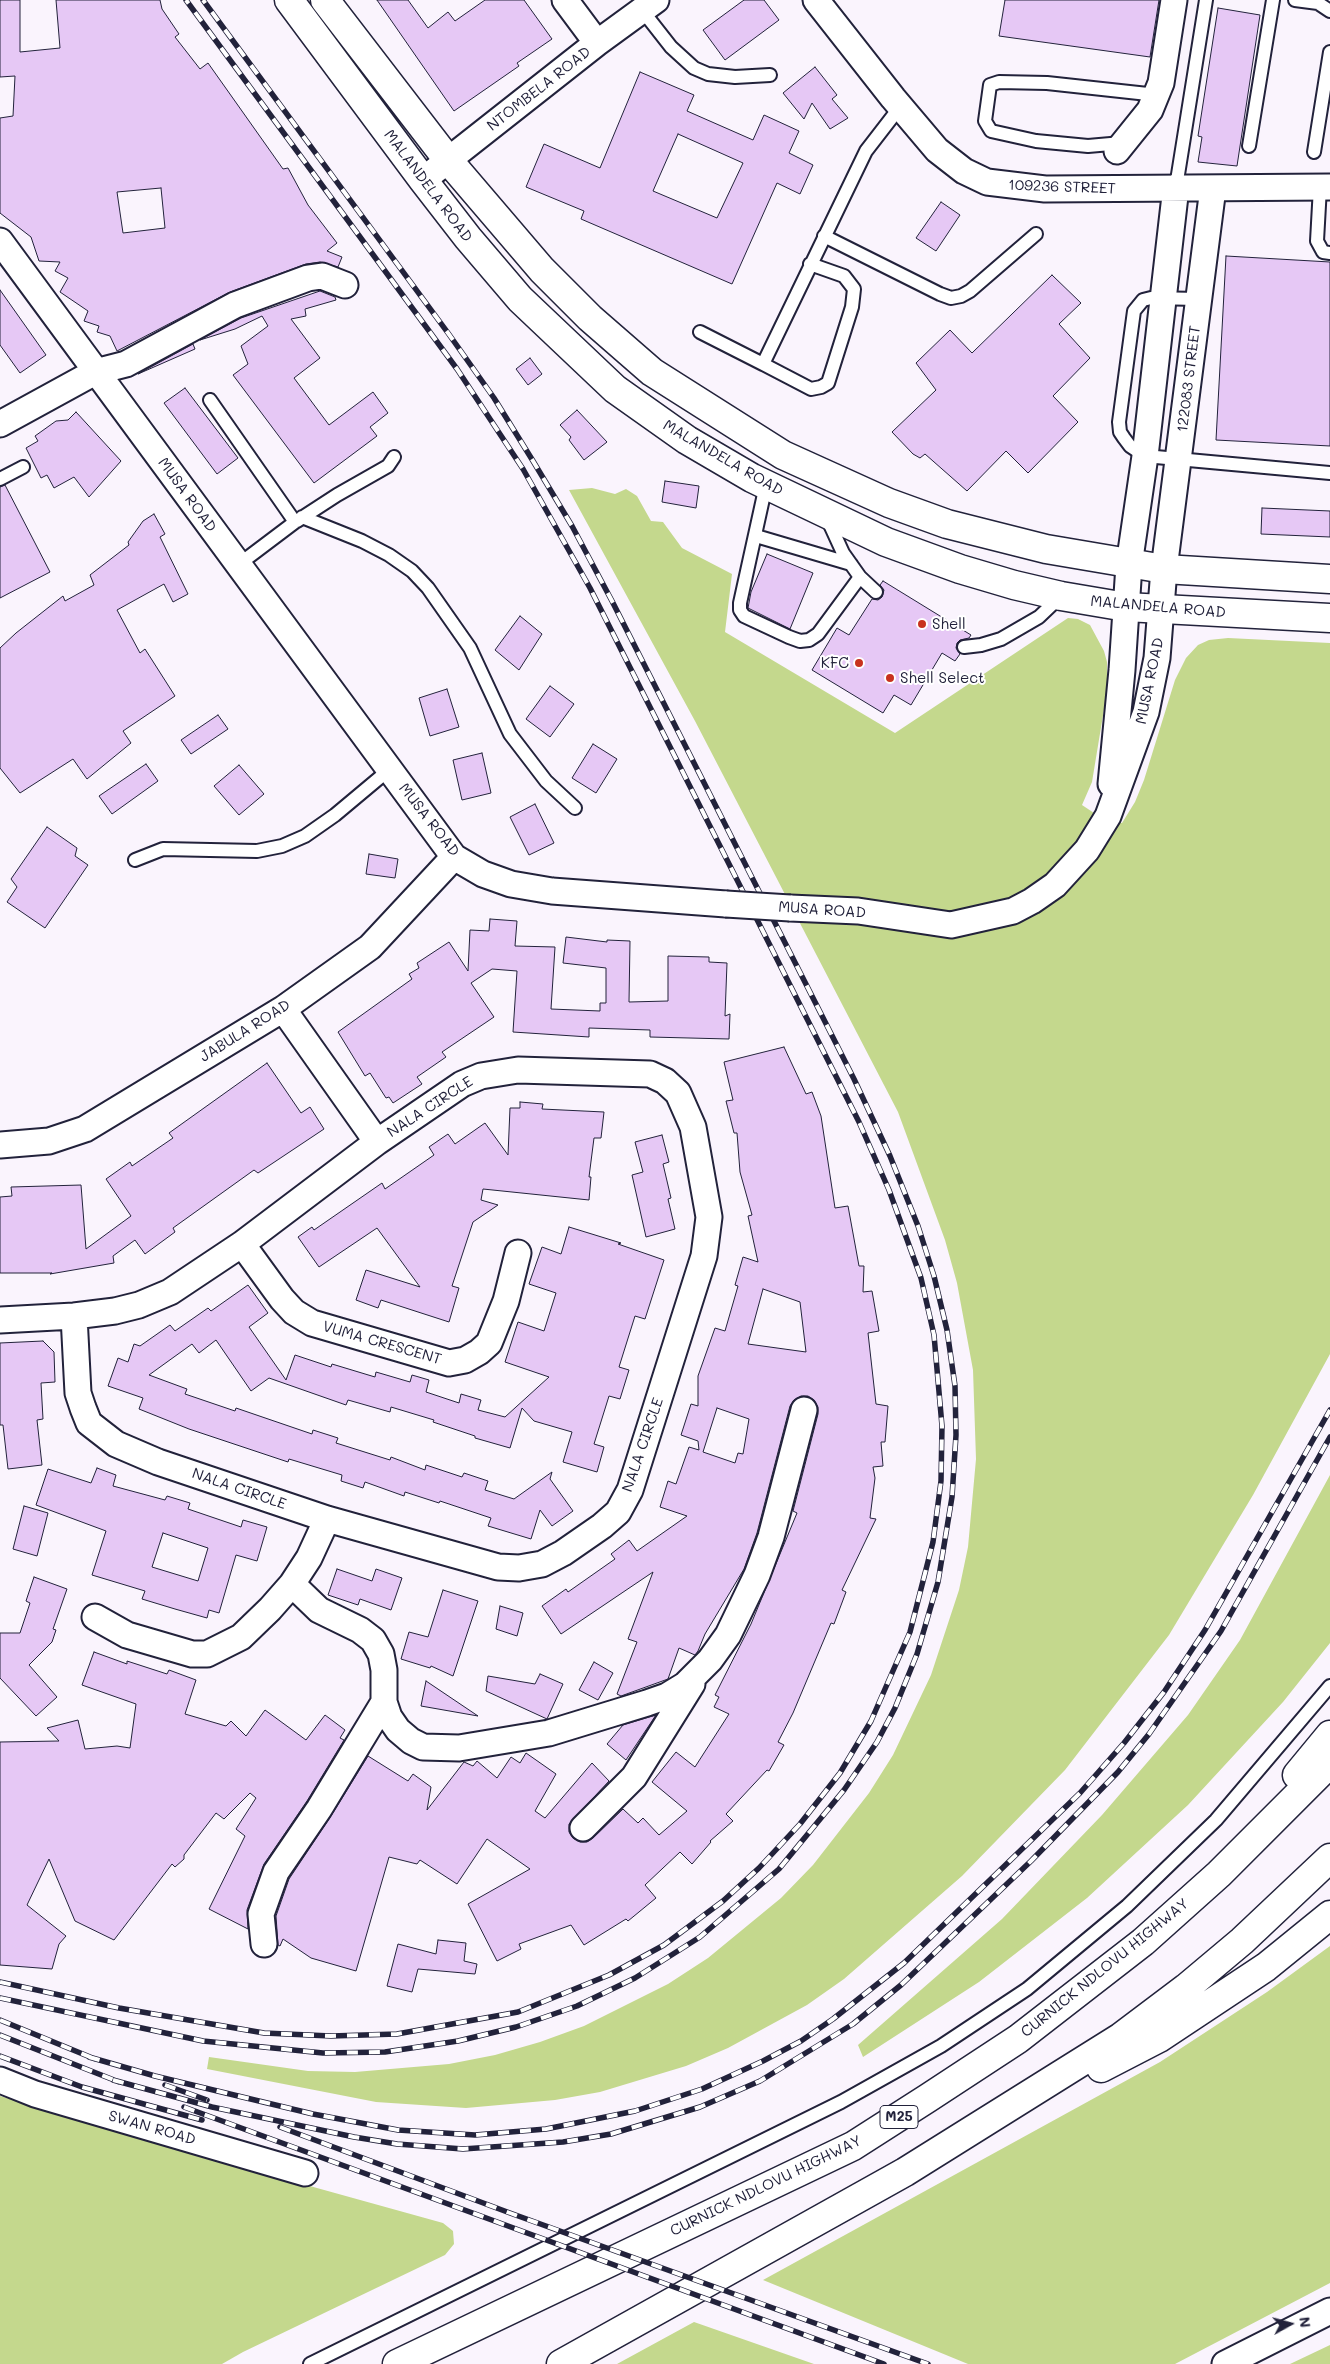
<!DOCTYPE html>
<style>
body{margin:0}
#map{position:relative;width:1330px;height:2364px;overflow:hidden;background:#faf4fd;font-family:Mali,sans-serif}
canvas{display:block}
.north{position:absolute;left:1265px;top:2299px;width:50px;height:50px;-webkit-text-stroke:4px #fff;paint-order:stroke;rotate:83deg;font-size:14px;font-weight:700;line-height:20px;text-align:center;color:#22223b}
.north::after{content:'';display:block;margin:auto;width:18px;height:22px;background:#22223b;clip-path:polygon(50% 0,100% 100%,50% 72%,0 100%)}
</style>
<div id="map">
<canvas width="1330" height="2364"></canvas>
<div class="north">N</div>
</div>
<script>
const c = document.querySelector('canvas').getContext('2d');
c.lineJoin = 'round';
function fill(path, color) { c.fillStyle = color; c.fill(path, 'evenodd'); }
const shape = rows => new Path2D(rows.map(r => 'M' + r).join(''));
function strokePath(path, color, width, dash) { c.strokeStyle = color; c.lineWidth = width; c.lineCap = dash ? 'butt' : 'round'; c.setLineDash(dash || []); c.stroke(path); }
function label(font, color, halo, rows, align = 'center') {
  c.font = font + ' Mali,sans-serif'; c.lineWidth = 4; c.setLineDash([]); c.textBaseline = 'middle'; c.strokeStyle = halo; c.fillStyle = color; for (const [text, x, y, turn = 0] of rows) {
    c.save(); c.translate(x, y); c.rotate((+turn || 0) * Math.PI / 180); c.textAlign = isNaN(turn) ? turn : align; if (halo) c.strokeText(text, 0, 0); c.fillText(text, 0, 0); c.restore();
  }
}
fill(shape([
 [592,488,615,494,626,489,637,496,651,521,663,522,682,548,732,574,725,632,895,733,1068,618,1078,619,1090,625,1104,651,1107,662,1107,691,1092,782,1082,805,1094,813,1122,823,1135,802,1144,780,1175,680,1186,658,1198,645,1209,640,1228,638,1330,643,1330,1354,1253,1495,1169,1635,1065,1770,962,1876,844,1979,807,2005,728,2048,686,2066,600,2092,555,2100,466,2108,376,2102,207,2069,209,2057,308,2071,355,2072,449,2064,495,2055,540,2042,584,2026,668,1984,708,1958,781,1898,813,1865,869,1793,893,1755,931,1675,959,1590,968,1547,976,1459,973,1370,957,1283,945,1240,898,1112,695,721,569,490],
 [1330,1475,1330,1643,1283,1702,1188,1805,1087,1898,979,1982,863,2057,858,2045,1002,1919,1102,1815,1188,1715,1240,1640],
 [1330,1946,1330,2283,1175,2364,968,2364,763,2280,1160,2062,1267,1992],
 [0,2096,209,2158,443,2223,453,2231,454,2244,445,2255,243,2352,222,2364,0,2364],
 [694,2322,814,2364,617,2364],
 [1330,2345,1330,2364,1290,2364]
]), '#c4d88d');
const building = shape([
 [0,0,20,0,20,52,60,48,56,0,160,0,162,9,179,34,175,37,200,69,208,63,283,169,288,168,308,205,337,243,327,251,342,257,338,267,320,262,306,264,230,292,117,351,110,336,97,332,99,326,84,321,88,311,60,292,68,278,55,271,60,262,39,261,31,237,0,213,0,118,13,116,15,76,0,77,0,0],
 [161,188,165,228,123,233,117,192,161,188],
 [377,0,408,0,428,28,448,12,455,21,485,0,524,0,552,39,517,63,519,66,454,111,377,0],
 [744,0,764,0,779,20,725,60,703,30,744,0],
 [1005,0,1159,0,1150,57,999,36,1005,0],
 [1218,8,1260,15,1237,166,1198,162,1202,137,1198,136,1218,8],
 [815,67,837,95,832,99,848,118,830,129,812,103,804,119,783,93,815,67],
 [640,72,694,95,687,111,753,140,764,115,799,131,789,153,813,165,800,194,777,183,732,284,581,219,584,211,526,187,544,144,600,168,640,72],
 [678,134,743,163,717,218,653,191,678,134],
 [941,202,960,215,936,251,916,238,941,202],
 [1226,256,1330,262,1330,446,1216,440,1226,256],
 [1052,275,1081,303,1059,324,1090,358,1053,396,1078,422,1028,473,1006,451,967,491,925,454,920,458,913,454,892,432,936,390,916,363,950,330,972,353,1052,275],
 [0,290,46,355,20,373,0,345,0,290],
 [320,291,335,297,336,300,305,309,306,316,291,319,320,358,294,378,329,425,373,392,388,413,370,427,377,436,314,483,233,375,248,364,241,346,268,326,262,316,235,329,200,340,241,318,320,291],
 [193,344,195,349,138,374,193,344],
 [530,358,542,374,528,385,516,369,530,358],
 [185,388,238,458,217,474,164,403,185,388],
 [577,410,607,442,584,460,569,440,571,437,560,425,577,410],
 [76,412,121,461,89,497,74,477,54,488,47,475,41,478,26,448,38,441,35,436,56,421,68,420,76,412],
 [665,481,699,486,696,508,662,502,665,481],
 [5,485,50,572,0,598,0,487,5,485],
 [1262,508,1330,511,1330,537,1261,534,1262,508],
 [154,514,165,534,160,537,188,594,173,602,164,584,117,610,140,653,145,649,175,696,123,731,131,743,87,779,73,759,20,793,0,768,0,648,16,633,63,596,65,601,94,585,90,575,129,545,128,542,143,521,154,514],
 [767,554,813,573,790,629,748,608,751,592,767,554],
 [883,581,971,635,969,638,960,640,957,643,956,648,960,654,955,661,942,653,911,705,894,695,883,713,812,670,837,628,849,635,872,599,878,600,882,597,884,590,880,585,883,581],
 [520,616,542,634,519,670,495,650,520,616],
 [550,686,574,704,550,737,526,719,550,686],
 [447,689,459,727,430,736,419,698,447,689],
 [218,715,228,729,191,754,181,740,218,715],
 [593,744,617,759,596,793,572,778,593,744],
 [482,753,491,793,462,800,453,760,482,753],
 [146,764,158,781,112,814,99,796,146,764],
 [239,765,264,794,239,815,214,786,239,765],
 [535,804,554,843,529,855,510,817,535,804],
 [47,827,77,848,75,856,88,865,45,928,7,902,17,887,11,879,47,827],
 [369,854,398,859,395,878,366,874,369,854],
 [490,919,517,921,515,946,555,947,551,1009,600,1011,600,1003,606,1003,606,968,563,963,566,937,607,942,607,940,630,941,629,1002,668,1001,668,956,709,957,709,962,727,963,725,1016,730,1014,729,1039,650,1037,650,1030,589,1028,589,1037,513,1032,517,971,492,969,471,983,494,1017,442,1052,446,1057,417,1077,422,1084,393,1103,389,1097,386,1098,370,1073,365,1076,338,1032,412,979,409,974,419,968,417,963,449,942,468,971,470,930,489,931,490,919],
 [784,1047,806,1094,812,1092,821,1116,835,1208,848,1206,859,1266,864,1266,863,1292,872,1291,879,1331,868,1333,876,1404,888,1406,885,1442,881,1442,883,1466,873,1467,875,1478,870,1518,876,1519,842,1590,846,1592,834,1624,831,1623,793,1713,778,1742,784,1745,769,1771,767,1770,726,1814,733,1821,710,1841,711,1842,692,1864,680,1852,645,1885,656,1898,628,1921,626,1919,584,1945,571,1925,519,1944,521,1949,497,1961,468,1904,530,1869,487,1839,457,1884,420,1860,417,1864,389,1857,356,1971,311,1958,283,1939,280,1946,278,1945,276,1916,289,1879,331,1816,368,1756,408,1781,413,1774,431,1787,427,1810,464,1762,473,1766,477,1761,497,1778,511,1757,520,1763,526,1753,556,1774,535,1811,545,1818,592,1763,609,1781,569,1824,569,1832,573,1838,580,1842,587,1842,593,1838,623,1809,638,1823,643,1818,659,1835,687,1811,652,1782,676,1752,695,1767,729,1714,714,1707,719,1697,715,1695,751,1624,797,1513,793,1511,818,1414,818,1407,814,1400,808,1396,801,1396,794,1400,790,1406,757,1533,744,1569,705,1634,698,1651,695,1655,679,1648,668,1679,621,1696,617,1694,637,1642,628,1639,653,1572,561,1634,542,1606,566,1589,568,1592,615,1559,611,1554,629,1540,637,1551,687,1516,660,1507,668,1481,676,1484,689,1447,699,1450,698,1441,681,1435,691,1404,698,1406,698,1376,715,1328,725,1331,738,1286,735,1285,743,1257,758,1262,748,1216,752,1215,740,1172,737,1133,734,1133,726,1101,733,1100,724,1062,784,1047],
 [763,1289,800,1302,806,1352,748,1344,763,1289],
 [717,1408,749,1419,743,1454,738,1453,735,1463,703,1452,717,1408],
 [267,1063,301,1113,310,1107,324,1129,258,1173,254,1170,173,1228,175,1232,145,1254,135,1240,113,1256,114,1263,50,1274,52,1273,0,1273,0,1197,12,1196,11,1187,81,1185,86,1249,131,1216,106,1179,130,1162,132,1166,173,1138,169,1133,267,1063],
 [520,1102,543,1104,542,1109,604,1112,601,1138,594,1138,589,1177,591,1177,589,1200,483,1189,481,1200,498,1205,473,1222,452,1286,459,1288,449,1322,381,1300,378,1308,356,1300,366,1270,420,1287,377,1228,319,1267,298,1237,312,1227,314,1230,382,1183,385,1189,434,1155,429,1147,448,1134,455,1144,485,1123,508,1155,510,1108,520,1108,520,1102],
 [662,1135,669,1162,663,1164,671,1198,668,1199,675,1229,646,1237,632,1175,643,1172,635,1142,662,1135],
 [569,1227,621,1243,618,1244,664,1260,645,1319,635,1316,619,1367,629,1370,620,1399,609,1396,594,1444,604,1447,597,1472,563,1462,572,1432,534,1421,522,1408,510,1448,475,1438,475,1436,433,1422,434,1420,391,1407,390,1412,348,1400,346,1405,269,1378,251,1391,216,1340,199,1353,192,1344,149,1375,187,1389,185,1394,235,1411,236,1408,312,1434,313,1430,338,1438,336,1443,390,1460,391,1457,425,1470,426,1465,462,1477,464,1473,488,1481,485,1490,514,1499,552,1472,550,1479,573,1511,552,1526,540,1510,531,1539,488,1526,491,1518,440,1501,439,1503,405,1492,404,1496,365,1482,363,1488,341,1481,342,1475,289,1459,288,1462,189,1429,139,1409,143,1398,108,1386,118,1358,128,1362,134,1344,140,1346,170,1325,175,1331,208,1308,211,1311,248,1285,268,1313,249,1327,286,1380,295,1355,331,1367,332,1364,375,1377,376,1372,410,1382,412,1375,429,1380,426,1392,459,1403,461,1394,481,1400,478,1410,505,1417,549,1377,505,1362,518,1322,544,1331,556,1293,529,1284,542,1247,561,1254,569,1227],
 [43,1341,54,1352,55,1382,41,1383,43,1419,37,1420,42,1465,8,1469,3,1425,0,1425,0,1343,43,1341],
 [97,1468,116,1475,113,1486,165,1500,167,1496,190,1503,188,1509,241,1527,243,1520,267,1527,257,1561,236,1555,219,1613,209,1610,207,1618,175,1609,142,1599,145,1591,92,1575,106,1531,36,1505,48,1469,91,1483,97,1468],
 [163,1533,208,1548,198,1581,152,1567,163,1533],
 [24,1506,48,1513,37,1556,13,1549,24,1506],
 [337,1569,372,1581,376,1569,402,1578,391,1610,360,1599,358,1605,328,1595,337,1569],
 [34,1577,67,1589,53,1629,56,1630,52,1642,29,1665,57,1697,36,1716,0,1678,0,1633,20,1633,30,1603,26,1601,34,1577],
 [443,1590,478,1601,453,1676,431,1666,430,1668,401,1659,409,1632,428,1637,443,1590],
 [500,1606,523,1613,517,1636,496,1629,500,1606],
 [94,1652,127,1664,127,1661,167,1674,169,1670,196,1680,185,1714,226,1726,231,1721,246,1736,265,1710,306,1740,325,1715,345,1730,340,1738,344,1740,307,1801,264,1864,247,1910,248,1929,209,1909,245,1836,236,1829,256,1798,250,1793,224,1819,216,1813,184,1855,184,1859,175,1867,172,1864,114,1940,75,1921,49,1859,27,1905,66,1936,59,1944,52,1969,0,1965,0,1742,59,1741,47,1728,78,1720,85,1749,117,1746,130,1748,136,1704,82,1685,94,1652],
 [594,1662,613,1673,598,1700,579,1690,594,1662],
 [540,1674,563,1684,547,1719,486,1691,488,1676,535,1684,540,1674],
 [426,1681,478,1716,421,1706,426,1681],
 [656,1715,626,1760,607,1744,623,1725,656,1715],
 [438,1940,466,1943,464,1961,477,1964,475,1974,418,1969,412,1992,387,1986,398,1944,436,1954,438,1940]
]);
fill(building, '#e6c8f5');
strokePath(building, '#22223b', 1);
const lane = shape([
 [1295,0,1318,3,1330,11],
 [642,10,671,47,694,68,708,74,735,77,770,75],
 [1122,143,1088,146,1036,141,991,131,985,121,990,85,999,82,1047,83,1157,95],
 [1249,146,1273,0],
 [1314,152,1330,52],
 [1176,187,1206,0],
 [1320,187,1317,241,1323,252,1330,253],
 [824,236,940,294,951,298,961,296,970,291,1036,234],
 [1198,299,1151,298,1143,300,1134,311,1119,422,1120,432,1124,438,1130,446,1145,456,1330,473],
 [700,332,763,364,866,151,900,107],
 [763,364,811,389,821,387,828,383,852,307,854,289,844,276,810,264],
 [210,400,295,522,238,565],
 [0,479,23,467],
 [766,485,740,603,740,610,744,616,789,637,800,641,809,640,818,634,860,577],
 [302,517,362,541,389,555,412,571,428,588,470,648,510,734,546,781,575,808],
 [827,518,843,553,860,577,876,592],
 [297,521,337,495,388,466,394,457],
 [756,536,851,564],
 [964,647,981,645,1001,639,1039,617,1061,596],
 [135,860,163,849,257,851,282,846,305,836,335,815,390,769],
 [310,2364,841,2102,941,2046,1027,1989,1127,1906,1216,1820,1330,1686]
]);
const street = shape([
 [565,0,597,43],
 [816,0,893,98,937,150,964,171,987,182,1045,189,1330,187],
 [1117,151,1150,110,1161,83,1174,0],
 [423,180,597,43,656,0],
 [0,241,454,857,483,874,511,884,552,891,726,904],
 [0,424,95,372,126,364,235,305,308,278,322,276,345,285],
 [1111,784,1122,670,1129,565,1145,456,1176,187],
 [790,908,858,911,951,925,1013,911,1032,901,1055,885,1087,850,1108,816,1146,712,1157,658,1164,569,1213,188],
 [283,1009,377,1142],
 [0,1145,49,1141,85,1129,283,1009,370,947,454,857],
 [242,1244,282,1299,294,1312,312,1323,449,1363,465,1360,479,1352,489,1343,506,1301,518,1253],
 [0,1320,74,1316,115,1311,139,1305,170,1292,242,1244,377,1142,462,1084,481,1076,518,1070,650,1074,665,1081,678,1093,693,1127,709,1217,704,1256,630,1490,618,1512,602,1526,563,1553,542,1564,519,1568,498,1567,327,1519,158,1462,116,1444,89,1423,83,1408,78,1393,74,1316],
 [292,1584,319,1610,360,1630,373,1640,381,1654,384,1670,384,1702,389,1717,398,1730,411,1741,423,1747,459,1748,549,1733,647,1703,667,1696,685,1685,710,1660,728,1635,757,1575,771,1537,804,1410],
 [95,1617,127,1635,192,1654,207,1654,241,1637,270,1609,292,1584,309,1558,327,1519],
 [583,1828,634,1777,692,1684],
 [264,1944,261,1914,276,1872,319,1809,384,1702],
 [0,2080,35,2094,305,2173],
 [1225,2364,1330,2311]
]);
const secondary = shape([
 [289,0,423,180,468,238,520,299,615,389,687,440,752,478,886,542,960,569,1014,585,1061,596,1126,607,1330,618],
 [325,0,448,160,542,270,590,318,652,372,783,455,889,503,947,524,1046,549,1164,569,1330,579]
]);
const primary = shape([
 [1297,1775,1330,1735],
 [1101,2068,1159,2038,1266,1967,1330,1915],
 [397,2364,853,2146,928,2098,1018,2039,1143,1942,1219,1874,1330,1763],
 [561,2364,905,2172,1121,2037,1186,1988,1242,1941,1330,1858]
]);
strokePath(lane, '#22223b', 16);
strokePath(street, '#22223b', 29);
strokePath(secondary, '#22223b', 31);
strokePath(primary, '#22223b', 31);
strokePath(lane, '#fff', 12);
strokePath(street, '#fff', 25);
strokePath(secondary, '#fff', 28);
strokePath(primary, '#fff', 28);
const rail = shape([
 [0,1982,119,2008,264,2033,331,2036,397,2034,518,2012,609,1975,664,1945,723,1901,759,1868,800,1824,840,1773,871,1721,910,1632,933,1542,941,1481,942,1426,934,1335,921,1278,889,1190,859,1122,590,588,523,469,457,369,186,0],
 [0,1998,203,2041,323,2053,385,2052,458,2041,516,2027,577,2006,635,1978,700,1937,779,1869,844,1790,877,1742,895,1708,917,1654,938,1582,952,1497,956,1435,955,1386,947,1330,934,1276,918,1226,890,1156,854,1079,612,601,572,526,533,461,494,398,448,333,203,0],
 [0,2020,95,2059],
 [0,2035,119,2082],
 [0,2056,82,2087,202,2120],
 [89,2057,155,2076,313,2114,398,2130,475,2135,546,2129,635,2111,702,2089,763,2061,801,2041,833,2019,904,1963,1080,1793,1124,1743,1164,1692,1205,1630,1330,1410],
 [113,2080,212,2107,354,2137,397,2144,463,2149,563,2142,611,2134,700,2107,760,2081,853,2024,901,1985,1031,1861,1118,1772,1149,1734,1221,1631,1330,1437],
 [165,2085,207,2100],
 [184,2107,884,2364],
 [280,2127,510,2213,928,2364]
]);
strokePath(rail, '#22223b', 5.5);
strokePath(rail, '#fff', 4, [11]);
const streetBridge = shape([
 [726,904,790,908]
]);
strokePath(streetBridge, '#22223b', 29, []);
strokePath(streetBridge, '#fff', 25);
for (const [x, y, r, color] of [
 [922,624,5,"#c8321e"],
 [859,663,5,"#c8321e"],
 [890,678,5,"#c8321e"]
]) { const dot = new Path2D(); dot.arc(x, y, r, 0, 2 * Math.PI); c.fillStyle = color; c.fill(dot); strokePath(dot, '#fff', 2); }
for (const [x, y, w] of [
 [899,2117,38]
]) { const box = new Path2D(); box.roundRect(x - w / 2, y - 11.5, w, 23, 4); c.fillStyle = '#fff'; c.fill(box); strokePath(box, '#22223b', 1); }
label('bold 14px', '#22223b', null, [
 ["M25",899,2117]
]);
label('15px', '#22223b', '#fff', [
 ["NTOMBELA ROAD",539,89,-38],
 ["MALANDELA ROAD",428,186,53],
 ["109236 STREET",1062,187,2],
 ["122083 STREET",1189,379,-83],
 ["MALANDELA ROAD",723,458,30],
 ["MUSA ROAD",187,495,54],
 ["MALANDELA ROAD",1158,607,5],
 ["MUSA ROAD",1150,681,-78],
 ["MUSA ROAD",429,820,52],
 ["MUSA ROAD",822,910,4],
 ["JABULA ROAD",245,1031,-32],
 ["NALA CIRCLE",430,1107,-33],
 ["VUMA CRESCENT",382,1343,16],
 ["NALA CIRCLE",643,1445,-71],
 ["NALA CIRCLE",239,1489,19],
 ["CURNICK NDLOVU HIGHWAY",1105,1968,-39],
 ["SWAN ROAD",152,2128,16],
 ["CURNICK NDLOVU HIGHWAY",766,2186,-26]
]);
label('15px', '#22223b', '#fff', [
 ["Shell",932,624],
 ["KFC",849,663,"right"],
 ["Shell Select",900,678]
], 'left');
</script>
